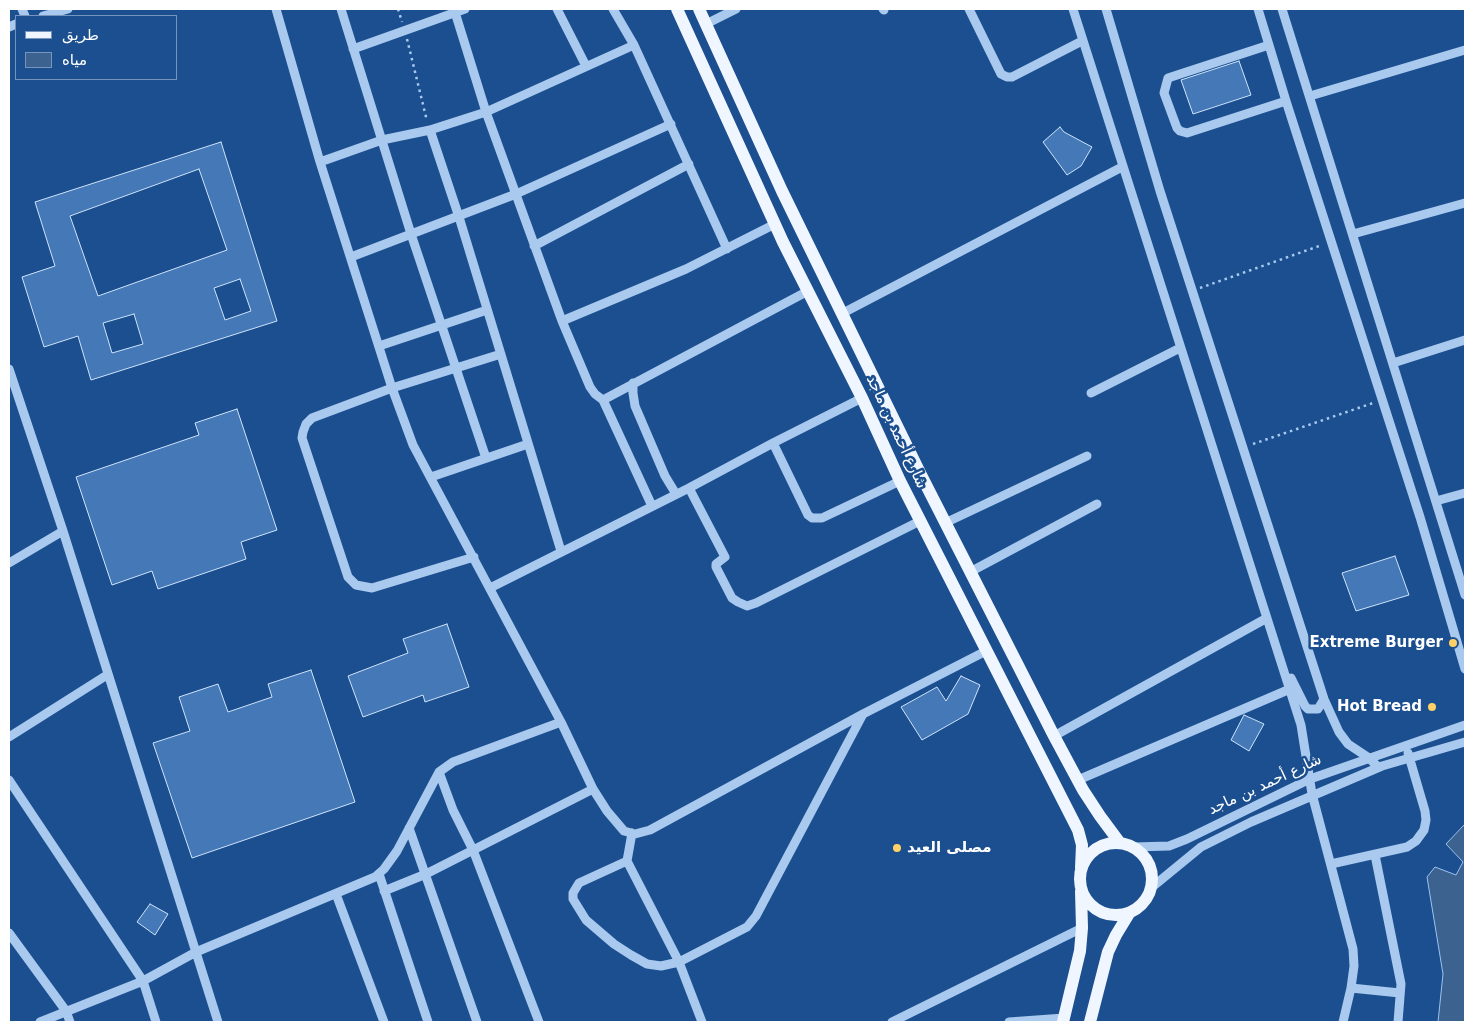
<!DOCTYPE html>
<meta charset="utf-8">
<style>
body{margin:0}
#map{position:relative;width:1474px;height:1031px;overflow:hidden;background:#1b4f8f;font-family:"DejaVu Sans","Noto Sans Arabic",sans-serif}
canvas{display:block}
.frame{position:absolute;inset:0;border:10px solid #fff;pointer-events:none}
.legend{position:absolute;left:15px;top:15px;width:162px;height:65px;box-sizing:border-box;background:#1b4f8f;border:1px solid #7695bc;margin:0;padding:6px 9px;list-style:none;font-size:15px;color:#fff}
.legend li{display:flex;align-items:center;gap:10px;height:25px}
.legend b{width:25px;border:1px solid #7695bc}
</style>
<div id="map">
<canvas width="1474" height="1031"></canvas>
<div class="frame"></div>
<ul class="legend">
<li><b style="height:6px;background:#f0f6ff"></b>طريق</li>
<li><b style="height:14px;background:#3c6290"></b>مياه</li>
</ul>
</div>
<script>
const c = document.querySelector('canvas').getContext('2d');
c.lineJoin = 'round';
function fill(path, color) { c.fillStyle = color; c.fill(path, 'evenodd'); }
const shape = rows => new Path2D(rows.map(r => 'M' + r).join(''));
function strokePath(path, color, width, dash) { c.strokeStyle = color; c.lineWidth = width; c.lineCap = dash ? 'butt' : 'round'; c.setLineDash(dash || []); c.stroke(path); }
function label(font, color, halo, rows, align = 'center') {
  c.font = font + ' "DejaVu Sans","Noto Sans Arabic",sans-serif'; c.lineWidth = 5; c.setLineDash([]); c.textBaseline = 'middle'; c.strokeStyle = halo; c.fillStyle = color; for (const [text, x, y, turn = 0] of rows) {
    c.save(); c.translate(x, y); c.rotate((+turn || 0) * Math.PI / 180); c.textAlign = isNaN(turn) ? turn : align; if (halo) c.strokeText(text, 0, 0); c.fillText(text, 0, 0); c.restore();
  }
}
const water = shape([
 [1465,824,1465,1022,1438,1022,1443,974,1427,877,1435,867,1456,875,1463,862,1446,844,1465,824]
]);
fill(water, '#3c6290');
strokePath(water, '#9cc4f0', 1);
const building = shape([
 [1239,61,1251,95,1193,114,1181,80,1239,61],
 [1060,127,1064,132,1092,147,1081,166,1067,175,1043,142,1060,127],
 [221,142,277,321,91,380,78,336,44,347,22,277,55,266,35,202,221,142],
 [199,169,227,250,98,296,70,216,199,169],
 [240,279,251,311,225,320,214,288,240,279],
 [134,314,143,344,112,353,103,323,134,314],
 [237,409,277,530,241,542,246,559,158,589,152,571,112,585,76,477,199,435,195,423,237,409],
 [1395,556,1409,595,1356,611,1342,573,1395,556],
 [447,624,469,687,425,702,423,695,363,717,348,676,408,653,403,639,447,624],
 [311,670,355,802,192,858,153,743,190,731,179,697,218,684,228,712,272,697,268,684,311,670],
 [961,676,980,685,968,714,922,740,901,707,937,687,946,701,961,676],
 [1244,715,1264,724,1249,751,1231,740,1244,715],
 [150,904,168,914,155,935,137,922,150,904]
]);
fill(building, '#4478b7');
strokePath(building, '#cfe3fa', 1);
strokePath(shape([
 [398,9,402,22],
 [407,39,427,121],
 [1200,288,1322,245],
 [1253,444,1373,403]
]), '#a9c9ee', 2.5, [2.5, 4]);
strokePath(shape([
 [22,9,25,16],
 [276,9,320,162,392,388,413,445,561,722,593,789,607,811,624,831,635,834,650,830,863,714,986,651],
 [341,9,411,234,486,458],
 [454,9,486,112,562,321,590,387,595,394,603,400,652,506],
 [557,9,586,66],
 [613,9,634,45,727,249],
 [883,9,884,10],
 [969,9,1001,74,1007,77,1012,77,1082,41],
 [1073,9,1301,725,1312,794,1353,949,1354,966,1351,988,1343,1022],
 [1106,9,1160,191,1324,699,1339,732,1348,744,1369,758,1378,767],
 [1258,9,1286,101,1420,517,1465,669],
 [1282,9,1465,595],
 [43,16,68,9],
 [706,24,736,9],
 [9,27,16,24],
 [1269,45,1168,78,1164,93,1177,128,1180,131,1187,133,1286,101],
 [353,49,465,9],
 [1310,96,1465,50],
 [430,130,459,217,561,551],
 [320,162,382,140,430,130,486,112,634,45],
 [1353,234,1465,203],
 [534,246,689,164],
 [351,257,516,194,671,124],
 [843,313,1122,167],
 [562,321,686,269,775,224],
 [379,346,487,310],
 [1393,363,1465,340],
 [9,369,63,531,218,1022],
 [633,383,633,393,635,406,665,476,676,494],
 [1091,393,1180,348],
 [603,400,808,291],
 [773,443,808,515,812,518,822,518,900,481],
 [431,477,528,444],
 [689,488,725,557,716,564,716,567,732,598,738,602,747,606,756,603,920,521],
 [1436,501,1465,493],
 [945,523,1087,456],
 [474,557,372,588,356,585,348,577,302,438,303,432,306,424,312,418,392,388,501,354],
 [9,563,63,531],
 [970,572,1097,504],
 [490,588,689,488,773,443,862,398],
 [1291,678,1305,706,1308,709,1318,709,1324,699],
 [1054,736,1267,618],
 [9,737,107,675],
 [439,772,453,810,473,850,539,1022],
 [9,780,143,981,156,1022],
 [1078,780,1290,689],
 [409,828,477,1022],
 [632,833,627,861,679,962,702,1022],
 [1134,847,1169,846,1187,839,1310,779,1465,725],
 [1375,855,1401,984,1398,1022],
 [627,861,579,883,573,893,573,899,586,920,614,944,631,955,647,964,661,966,679,962,747,927,756,916,863,714],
 [1331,864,1407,847,1416,841,1424,830,1426,820,1425,811,1408,753],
 [379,874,428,1022],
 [1151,888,1201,847,1251,822,1382,766,1465,742],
 [384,891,426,874,593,789],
 [336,894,384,1022],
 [9,933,66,1011,70,1022],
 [1351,988,1400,993],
 [40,1022,143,981,196,952,375,877,384,869,397,851,439,772,453,762,561,722],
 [892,1022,1082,928],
 [1009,1022,1064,1018]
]), '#a9c9ee', 9);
strokePath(shape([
 [677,9,783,242,862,398,900,481,1078,830,1082,845,1081,868],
 [699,9,782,191,921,475,1054,736,1083,790,1100,816,1120,843],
 '1080 879a36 36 0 1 1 72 0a36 36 0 1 1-72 0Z',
 [1063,1022,1080,951,1082,928,1081,891],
 [1090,1022,1108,952,1116,935,1130,912]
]), '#f0f6ff', 12);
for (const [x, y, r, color] of [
 [1453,643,5,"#ffd166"],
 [1432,707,5,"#ffd166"],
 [897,848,5,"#ffd166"]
]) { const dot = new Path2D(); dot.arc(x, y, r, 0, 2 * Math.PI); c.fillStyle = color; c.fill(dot); strokePath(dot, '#1b4f8f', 2); }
label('15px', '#fff', '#1b4f8f', [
 ["شارع أحمد بن ماجد",896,432,65],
 ["شارع أحمد بن ماجد",1265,785,-25]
]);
label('bold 15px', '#fff', '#1b4f8f', [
 ["Extreme Burger",1443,643],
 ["Hot Bread",1422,707],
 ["مصلى العيد",907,848,"left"]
], 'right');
</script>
